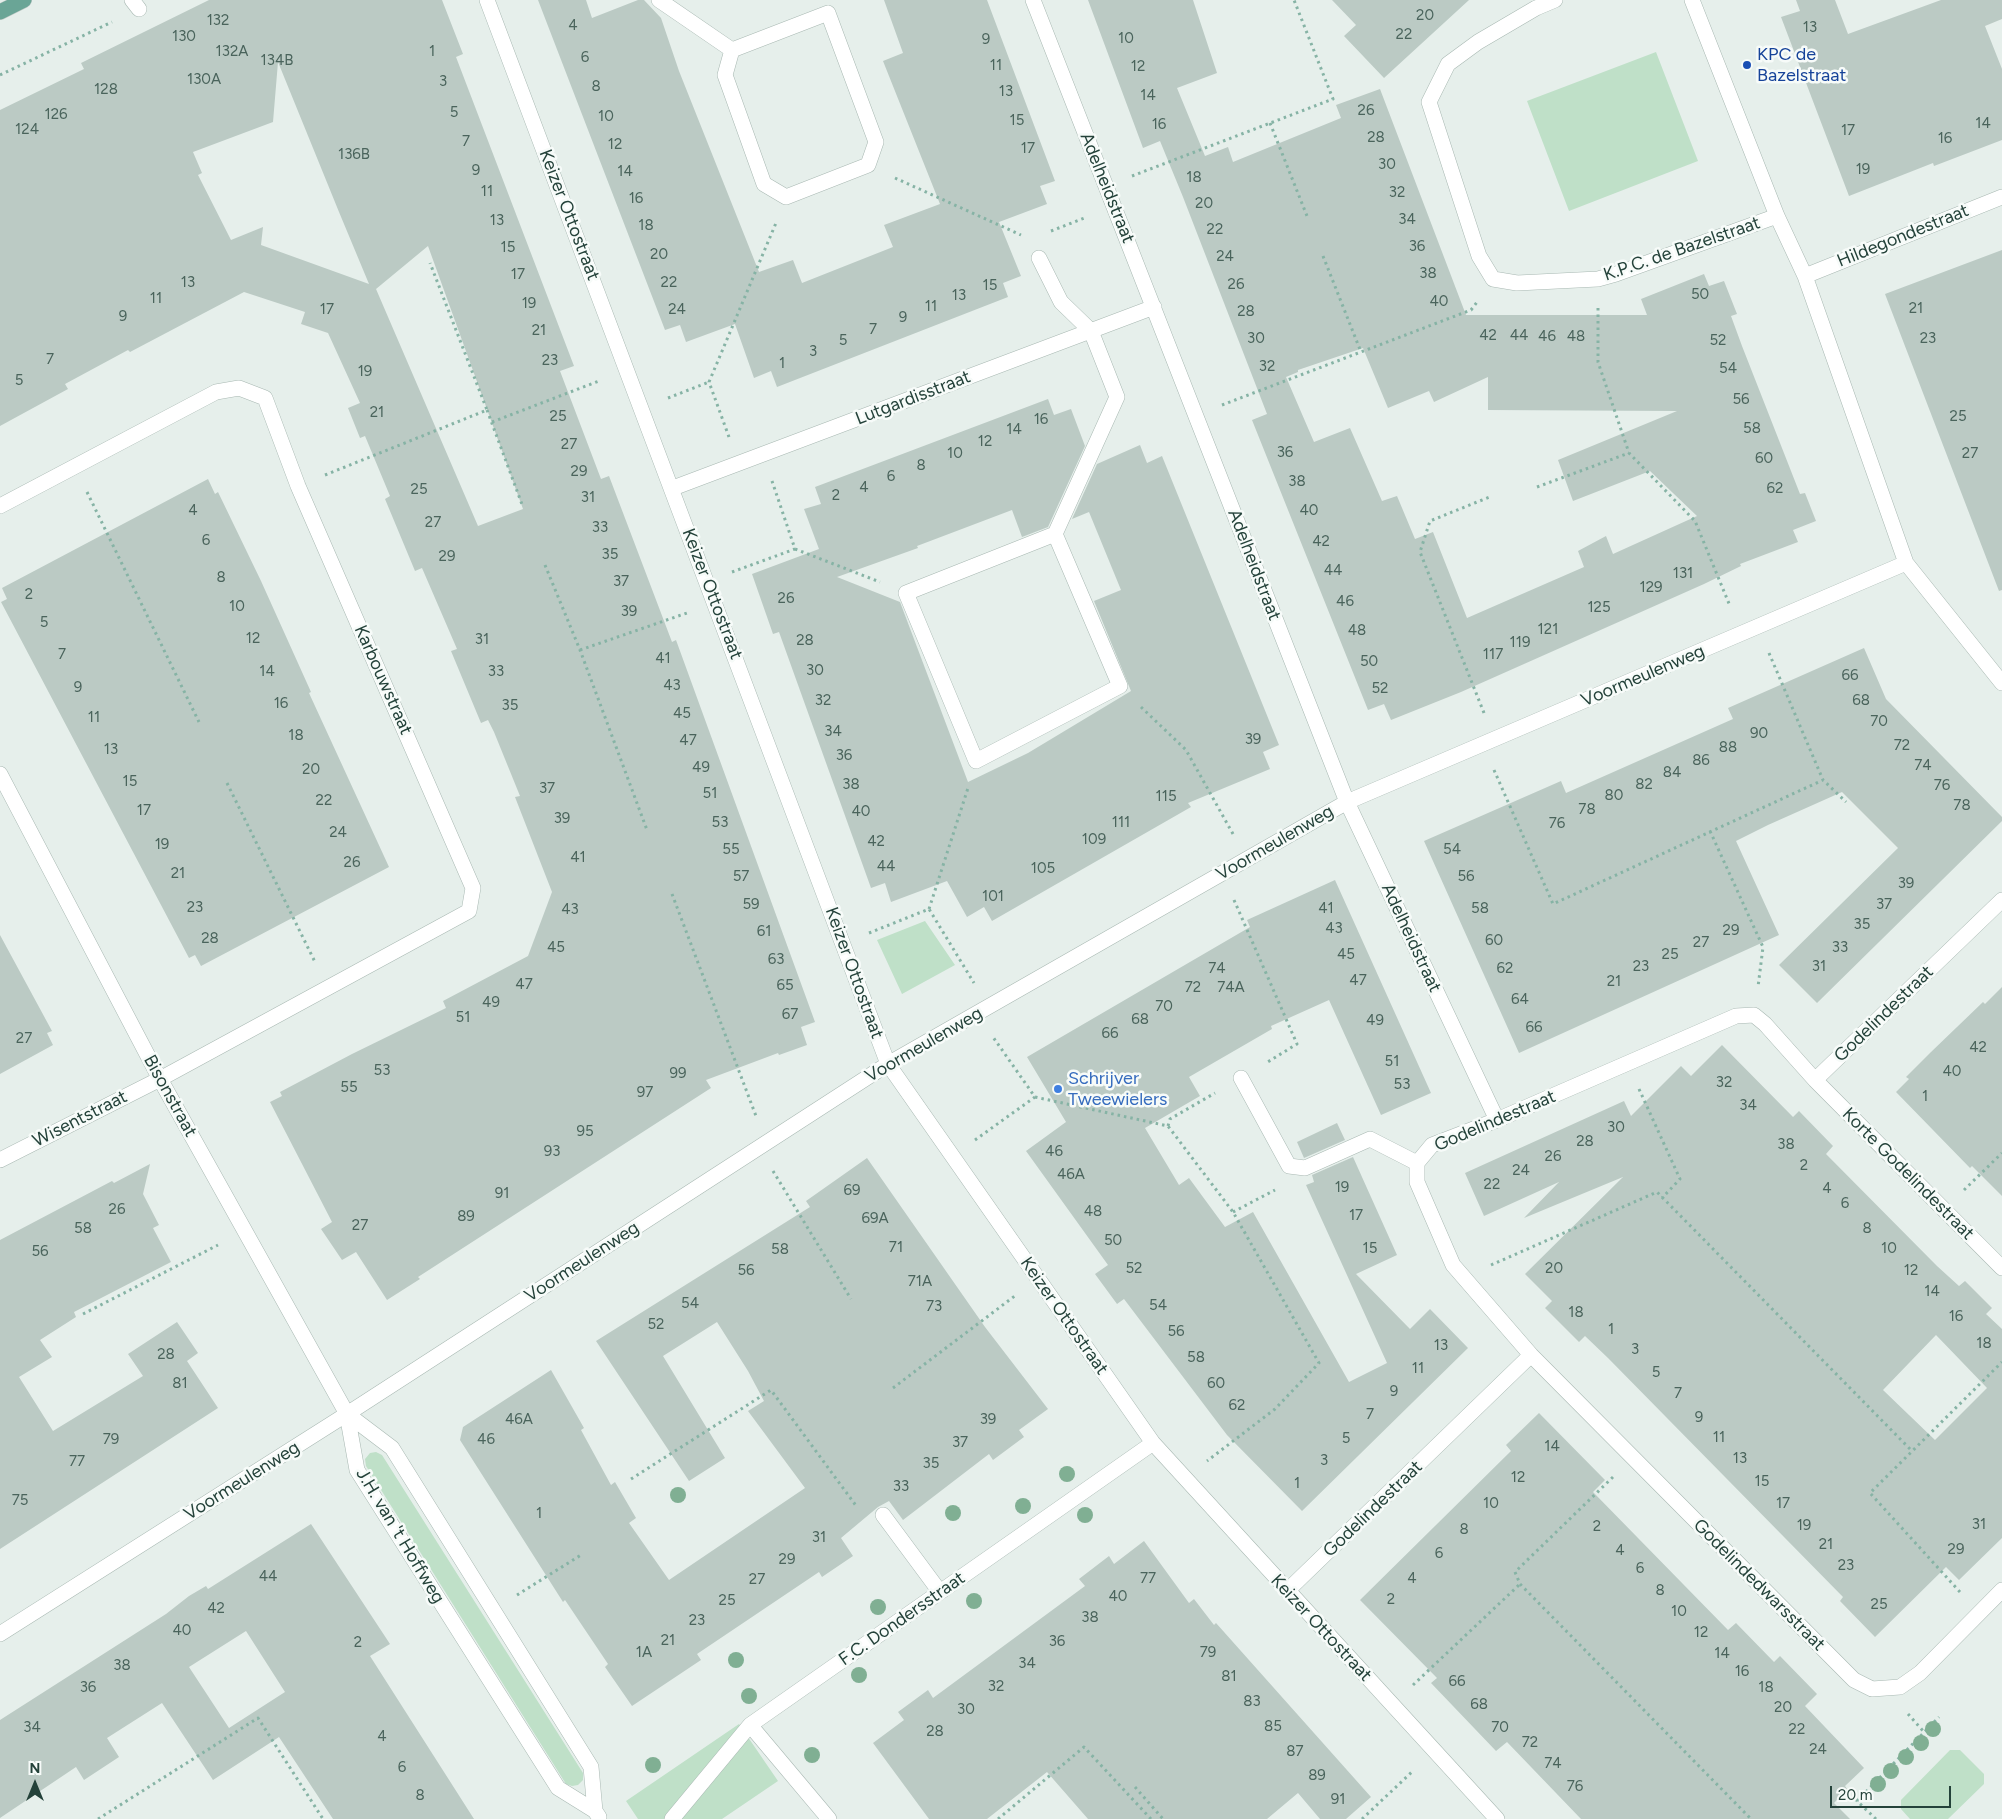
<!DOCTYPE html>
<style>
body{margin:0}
#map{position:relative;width:2002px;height:1819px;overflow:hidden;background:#e6efeb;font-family:Figtree,sans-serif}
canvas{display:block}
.north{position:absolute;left:10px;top:1759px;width:50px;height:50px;-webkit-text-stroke:4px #f7fbf9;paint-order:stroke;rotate:0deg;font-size:14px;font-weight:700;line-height:20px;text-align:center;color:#24423a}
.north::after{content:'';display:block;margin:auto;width:18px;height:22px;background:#24423a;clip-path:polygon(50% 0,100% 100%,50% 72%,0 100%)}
.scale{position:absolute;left:1830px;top:1786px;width:121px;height:22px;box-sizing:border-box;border:2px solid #24423a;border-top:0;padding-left:6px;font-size:15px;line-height:18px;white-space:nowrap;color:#24423a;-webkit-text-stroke:4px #f7fbf9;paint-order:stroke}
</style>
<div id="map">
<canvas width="2002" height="1819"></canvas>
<div class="north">N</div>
<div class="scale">20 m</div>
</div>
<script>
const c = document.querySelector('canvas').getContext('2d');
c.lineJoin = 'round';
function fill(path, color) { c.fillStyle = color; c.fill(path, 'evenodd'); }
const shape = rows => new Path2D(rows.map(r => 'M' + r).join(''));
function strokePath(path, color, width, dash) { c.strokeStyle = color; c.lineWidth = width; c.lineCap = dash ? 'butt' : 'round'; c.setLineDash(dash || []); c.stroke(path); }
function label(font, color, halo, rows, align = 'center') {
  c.font = font + ' Figtree,sans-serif'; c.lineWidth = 5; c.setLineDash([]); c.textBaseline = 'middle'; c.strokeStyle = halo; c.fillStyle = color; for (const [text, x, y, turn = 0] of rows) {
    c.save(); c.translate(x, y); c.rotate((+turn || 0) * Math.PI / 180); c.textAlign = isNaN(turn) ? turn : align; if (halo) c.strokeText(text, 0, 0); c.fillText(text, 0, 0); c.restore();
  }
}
fill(shape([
 [1656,52,1698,161,1569,211,1527,101],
 [925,921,955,965,902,994,877,940],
 [376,1452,382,1455,583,1773,583,1780,578,1785,572,1786,566,1784,366,1466,365,1459,370,1453],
 [739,1724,778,1781,722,1819,638,1819,626,1801],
 [1950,1750,1960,1750,1984,1774,1984,1784,1948,1819,1910,1819,1901,1809,1901,1800]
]), '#bfe0c8');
fill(shape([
 [209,0,442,0,463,54,456,57,574,366,560,371,601,479,609,476,672,642,676,640,815,1022,801,1027,807,1045,779,1055,778,1053,706,1080,711,1088,418,1277,420,1279,387,1300,356,1252,342,1260,321,1229,332,1222,270,1102,282,1096,280,1092,352,1054,446,1008,443,1001,528,956,552,892,515,797,520,796,494,732,488,720,481,723,451,651,457,649,422,568,415,571,385,499,390,496,365,436,360,438,348,408,360,403,328,333,301,324,305,312,244,292,130,352,128,350,65,384,68,389,0,426,0,110,84,69,81,63],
 [278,62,339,212,369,284,261,245,263,227,231,240,198,175,202,173,193,152,273,122],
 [428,246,523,509,478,526,376,289],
 [538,0,586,0,592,18,638,0,644,0,661,18,679,71,759,272,793,260,802,283,893,247,884,225,940,204,883,61,903,53,884,0,987,0,1055,181,1040,186,1047,204,999,222,1021,276,1003,283,1008,297,777,387,771,371,754,378,735,324,686,342,680,325,665,330],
 [1088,0,1193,0,1217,73,1177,88,1205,156,1228,147,1233,162,1341,118,1336,105,1380,89,1466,315,1647,315,1641,299,1704,274,1709,286,1724,281,1737,314,1731,316,1742,346,1800,494,1805,493,1816,521,1793,530,1798,542,1740,564,1741,566,1704,584,1461,692,1391,720,1384,704,1368,710,1252,420,1267,414,1183,197,1160,141,1143,148],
 [1363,348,1388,408,1429,391,1434,402,1488,377,1488,410,1677,411,1558,460,1573,501,1650,471,1697,516,1613,554,1606,536,1578,551,1584,567,1467,618,1433,532,1415,539,1397,496,1382,501,1350,428,1314,442,1286,377,1298,372,1298,370],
 [1332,0,1469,0,1384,78,1344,36,1356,25],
 [1796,0,1835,0,1848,34,1941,0,2002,0,2002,19,1985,26,2002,69,2002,140,1934,166,1933,163,1849,196,1781,17,1800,11],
 [2002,250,2002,590,1999,591,1885,294],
 [1048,399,1054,415,1071,409,1085,446,1048,527,1022,537,1012,510,917,546,918,548,837,577,900,602,968,782,1028,753,1131,691,1094,601,1121,590,1089,512,1072,519,1097,464,1140,445,1147,463,1162,456,1279,745,1263,752,1270,769,1188,803,1191,807,992,921,984,907,967,917,947,881,891,902,885,883,871,888,779,632,773,634,752,574,819,549,804,509,821,504,815,487],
 [208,479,215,494,218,492,261,581,311,692,309,693,389,867,201,966,195,955,189,958,1,602,7,599,2,588],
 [1864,648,1886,699,2002,817,2002,821,1817,1003,1779,965,1898,848,1842,792,1768,825,1736,841,1779,935,1519,1053,1424,841,1561,781,1566,793,1733,719,1728,708],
 [1335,880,1431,1093,1381,1115,1329,1000,1271,1026,1272,1029,1189,1077,1200,1096,1145,1128,1179,1185,1189,1178,1225,1227,1253,1212,1349,1382,1387,1363,1306,1185,1314,1182,1312,1175,1353,1157,1397,1255,1356,1274,1410,1329,1430,1309,1468,1348,1302,1511,1227,1435,1124,1299,1117,1304,1095,1274,1108,1265,1026,1151,1066,1122,1027,1057,1250,927,1247,920],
 [0,935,52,1031,47,1033,53,1045,0,1074],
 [2002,987,2002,1196,1972,1166,1970,1168,1896,1092,1909,1079,1906,1077,1931,1052,1983,1002,1985,1004],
 [1722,1045,1793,1117,1799,1111,1833,1146,1826,1154,1937,1266,1959,1286,1965,1281,1992,1308,1986,1314,2002,1329,2002,1538,1959,1580,1946,1567,1875,1637,1840,1601,1843,1597,1608,1358,1585,1336,1579,1342,1545,1308,1552,1301,1525,1274,1623,1177,1524,1218,1559,1182,1484,1216,1465,1173,1624,1101,1631,1116,1681,1066,1691,1076],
 [1936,1335,1987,1388,1935,1440,1883,1390],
 [1337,1123,1345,1140,1304,1158,1297,1142],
 [867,1158,985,1327,1048,1409,1019,1430,1024,1437,993,1460,989,1454,903,1520,889,1501,878,1507,841,1538,853,1556,822,1577,819,1572,697,1654,701,1660,632,1706,605,1667,608,1664,565,1600,563,1602,460,1440,463,1427,551,1370,584,1428,581,1430,611,1485,615,1482,636,1518,629,1523,669,1580,805,1488,748,1411,764,1401,748,1371,717,1322,663,1356,725,1458,689,1481,596,1341,810,1207,806,1201],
 [150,1164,143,1194,159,1225,153,1228,171,1262,74,1312,76,1317,40,1340,52,1357,19,1377,53,1431,143,1376,128,1354,177,1322,198,1353,187,1361,218,1408,0,1549,0,1240,112,1181,114,1183],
 [1539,1413,1605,1480,1593,1492,1728,1630,1736,1623,1774,1662,1780,1656,1817,1694,1805,1706,1864,1768,1845,1786,1847,1789,1834,1803,1850,1819,1581,1819,1507,1742,1496,1751,1431,1683,1437,1678,1360,1600,1511,1451,1506,1445],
 [311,1524,390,1644,370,1656,474,1819,333,1819,279,1737,213,1780,162,1703,107,1738,119,1757,84,1780,76,1767,0,1818,0,1720,166,1614,189,1596,206,1586,208,1589],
 [246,1631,285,1692,229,1728,189,1667],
 [1144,1541,1189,1603,1194,1599,1214,1625,1216,1623,1371,1797,1346,1819,1320,1819,1298,1793,1267,1819,1088,1819,1047,1772,987,1819,929,1819,873,1743,904,1720,898,1712,928,1690,933,1698,1085,1586,1079,1579,1109,1556,1114,1564]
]), '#bbcac4');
const minor = shape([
 [132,0,139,9],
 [487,0,888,1064,1153,1443,1497,1819],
 [659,0,732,50],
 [1033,0,1347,802,1497,1120],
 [1555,0,1536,8,1478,42,1448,64,1429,102,1479,256,1493,279,1517,283,1598,279,1616,274,1777,216],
 [1692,0,1777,216,1805,276,1906,563,2002,683],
 [828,13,876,142,868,165,786,197,764,184,725,75,732,50,828,13],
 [1039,258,1061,302,1091,331,1117,397,1055,534],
 [1805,276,2002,197],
 [673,488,1154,307],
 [0,506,216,392,239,388,265,398,298,486,473,888,469,911,160,1079,0,1160],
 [1055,534,1120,686,976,761,906,593,1055,534],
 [0,774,160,1079,347,1414,357,1470,558,1788,595,1811],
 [1241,1078,1289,1166,1305,1168,1370,1139,1417,1163],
 [1815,1080,2002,900],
 [1531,1355,1854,1680,1872,1689,1900,1687,1920,1673,2002,1590],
 [347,1414,392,1448,591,1767,595,1811,599,1817],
 [883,1515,940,1592],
 [1287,1591,1531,1355,1453,1265,1417,1182,1417,1163,1432,1145,1497,1120,1736,1016,1754,1015,1765,1024,1815,1080,2002,1268],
 [0,1634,347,1414,888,1064,1347,802,1906,563],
 [750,1725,829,1819],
 [672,1819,750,1725,1153,1443]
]);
const major = shape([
 [0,12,24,0]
]);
strokePath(minor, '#a8b8b2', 16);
strokePath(major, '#c2cac8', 16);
strokePath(shape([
 [0,75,112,22],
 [1270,123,1307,216],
 [1132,176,1333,99,1294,0],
 [895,178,1021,235],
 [1051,231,1087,217],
 [1323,256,1361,352],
 [1598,308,1598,362,1629,453,1695,521,1730,606],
 [668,398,709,382],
 [1222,405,1471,310,1477,302],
 [487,410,523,507],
 [492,422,599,381],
 [729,437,709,382,776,223],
 [325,475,487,410,430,263],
 [1537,487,1629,453],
 [87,492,199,722],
 [795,549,880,582],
 [545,565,580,650,647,830],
 [732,572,795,549,772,481],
 [580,650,687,613],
 [1769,653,1823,780,1846,802],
 [1141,707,1186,750,1233,834],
 [1484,713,1420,552,1430,521,1492,496],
 [1494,770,1553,904,1823,780],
 [227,783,315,962],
 [1710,831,1763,947,1758,987],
 [672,894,756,1116],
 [1234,900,1297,1044,1266,1063],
 [929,909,968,788],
 [869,933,929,909,974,983],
 [1639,1089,1680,1179,1662,1198],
 [1035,1097,1168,1126,1233,1212,1319,1363,1275,1409,1207,1461],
 [1168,1126,1170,1119,1215,1093],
 [975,1140,1035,1097,993,1037],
 [773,1171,851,1299],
 [1964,1190,2002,1153],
 [1233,1212,1275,1190],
 [1491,1265,1657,1192,1912,1451],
 [83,1314,218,1245],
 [893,1388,1016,1295],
 [1613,1477,1515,1572,1520,1584,1751,1819],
 [631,1479,771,1390,857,1507],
 [1960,1592,1870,1493,2002,1362],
 [517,1595,581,1555],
 [1413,1685,1520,1584],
 [1908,1714,1924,1732],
 [1135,1787,1163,1819],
 [98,1819,258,1718,323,1819],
 [998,1819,1084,1747,1151,1819],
 [1362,1819,1414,1770],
 [1876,1819,1857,1801,1939,1717]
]), '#86b3a5', 3, [2.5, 4]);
strokePath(minor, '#fff', 15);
strokePath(major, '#6aa596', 15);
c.fillStyle = '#80af93';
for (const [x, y] of [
 [1067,1474],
 [678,1495],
 [1023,1506],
 [953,1513],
 [1085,1515],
 [974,1601],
 [878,1607],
 [736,1660],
 [859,1675],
 [749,1696],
 [1933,1729],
 [1921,1743],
 [812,1755],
 [1906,1757],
 [653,1765],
 [1891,1771],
 [1878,1784]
]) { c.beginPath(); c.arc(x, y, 8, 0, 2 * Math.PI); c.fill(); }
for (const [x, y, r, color] of [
 [1747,65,5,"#1a4fb4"],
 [1058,1089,5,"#3f7fe0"]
]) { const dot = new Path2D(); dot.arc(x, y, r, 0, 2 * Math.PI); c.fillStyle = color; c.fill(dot); strokePath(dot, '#f7fbf9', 2); }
label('15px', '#4a645c', null, [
 ["20",1425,16],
 ["132",218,21],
 ["4",573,26],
 ["13",1810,28],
 ["22",1404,35],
 ["130",184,37],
 ["10",1126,39],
 ["9",986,40],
 ["132A",232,52],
 ["1",432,52],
 ["6",585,58],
 ["134B",277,61],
 ["11",996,66],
 ["12",1138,67],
 ["130A",204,80],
 ["3",443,82],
 ["8",596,87],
 ["128",106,90],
 ["13",1006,92],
 ["14",1148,96],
 ["26",1366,111],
 ["5",454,113],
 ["126",56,115],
 ["10",606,117],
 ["15",1017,121],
 ["14",1983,124],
 ["16",1159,125],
 ["124",27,130],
 ["17",1848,131],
 ["28",1376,138],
 ["16",1945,139],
 ["7",466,142],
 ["12",615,145],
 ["17",1028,149],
 ["136B",354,155],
 ["30",1387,165],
 ["19",1863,170],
 ["9",476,171],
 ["14",625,172],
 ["18",1194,178],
 ["11",487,192],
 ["32",1397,193],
 ["16",636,199],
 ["20",1204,204],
 ["34",1407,220],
 ["13",497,221],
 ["18",646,226],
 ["22",1215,230],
 ["36",1417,247],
 ["15",508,248],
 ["20",659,255],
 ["24",1225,257],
 ["38",1428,274],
 ["17",518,275],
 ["13",188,283],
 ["22",669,283],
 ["26",1236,285],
 ["15",990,286],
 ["50",1700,295],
 ["13",959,296],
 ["11",156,299],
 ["40",1439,302],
 ["19",529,304],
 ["11",931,307],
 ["21",1916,309],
 ["17",327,310],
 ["24",677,310],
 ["28",1246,312],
 ["9",123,317],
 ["9",903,318],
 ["7",873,330],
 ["21",539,331],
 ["42",1488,336],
 ["44",1519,336],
 ["46",1547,337],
 ["48",1576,337],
 ["30",1256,339],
 ["23",1928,339],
 ["5",843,341],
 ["52",1718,341],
 ["3",813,352],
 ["7",50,360],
 ["23",550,361],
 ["1",782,364],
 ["32",1267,367],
 ["54",1728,369],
 ["19",365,372],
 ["5",19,381],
 ["56",1741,400],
 ["21",377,413],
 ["25",558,417],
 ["25",1958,417],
 ["16",1041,420],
 ["58",1752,429],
 ["14",1014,430],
 ["12",985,442],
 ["27",569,445],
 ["36",1285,453],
 ["10",955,454],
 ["27",1970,454],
 ["60",1764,459],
 ["8",921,466],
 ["29",579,472],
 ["6",891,477],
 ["38",1297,482],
 ["4",864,488],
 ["62",1775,489],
 ["25",419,490],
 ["2",836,496],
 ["31",588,498],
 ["4",193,511],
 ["40",1309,511],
 ["27",433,523],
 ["33",600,528],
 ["6",206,541],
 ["42",1321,542],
 ["35",610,555],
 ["29",447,557],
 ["44",1333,571],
 ["131",1683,574],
 ["8",221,578],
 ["37",621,582],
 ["129",1651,588],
 ["2",29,595],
 ["26",786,599],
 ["46",1345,602],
 ["10",237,607],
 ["125",1599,608],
 ["39",629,612],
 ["5",44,623],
 ["121",1548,630],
 ["48",1357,631],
 ["12",253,639],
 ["31",482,640],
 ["28",805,641],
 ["119",1520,643],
 ["7",62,655],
 ["117",1493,655],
 ["41",663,659],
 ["50",1369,662],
 ["30",815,671],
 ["14",267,672],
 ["33",496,672],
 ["66",1850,676],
 ["43",672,686],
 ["9",78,688],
 ["52",1380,689],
 ["32",823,701],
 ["68",1861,701],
 ["16",281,704],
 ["35",510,706],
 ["45",682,714],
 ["11",94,718],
 ["70",1879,722],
 ["34",833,732],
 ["90",1759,734],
 ["18",296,736],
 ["39",1253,740],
 ["47",688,741],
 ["72",1902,746],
 ["88",1728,748],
 ["13",111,750],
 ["36",844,756],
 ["86",1701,761],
 ["74",1923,766],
 ["49",701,768],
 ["20",311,770],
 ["84",1672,773],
 ["15",130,782],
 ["38",851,785],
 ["82",1644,785],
 ["76",1942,786],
 ["37",547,789],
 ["51",710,794],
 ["80",1614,796],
 ["115",1166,797],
 ["22",324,801],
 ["78",1962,806],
 ["78",1587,810],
 ["17",144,811],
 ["40",861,812],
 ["39",562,819],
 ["53",720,823],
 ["111",1121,823],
 ["76",1557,824],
 ["24",338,833],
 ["109",1094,840],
 ["42",876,842],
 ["19",162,845],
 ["55",731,850],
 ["54",1452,850],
 ["41",578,858],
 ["26",352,863],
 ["44",886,867],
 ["105",1043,869],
 ["21",178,874],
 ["57",741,877],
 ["56",1466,877],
 ["39",1906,884],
 ["101",993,897],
 ["59",751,905],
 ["37",1884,905],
 ["23",195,908],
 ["41",1326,909],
 ["58",1480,909],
 ["43",570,910],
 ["35",1862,925],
 ["43",1334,929],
 ["29",1731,931],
 ["61",764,932],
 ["28",210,939],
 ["60",1494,941],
 ["27",1701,943],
 ["45",556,948],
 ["33",1840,948],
 ["45",1346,955],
 ["25",1670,955],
 ["63",776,960],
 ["23",1641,967],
 ["31",1819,967],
 ["74",1217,969],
 ["62",1505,969],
 ["47",1358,981],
 ["21",1614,982],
 ["47",524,985],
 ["65",785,986],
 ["72",1193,988],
 ["74A",1231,988],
 ["64",1520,1000],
 ["49",491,1003],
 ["70",1164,1007],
 ["67",790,1015],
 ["51",463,1018],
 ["68",1140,1020],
 ["49",1375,1021],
 ["66",1534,1028],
 ["66",1110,1034],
 ["27",24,1039],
 ["42",1978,1048],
 ["51",1392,1062],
 ["53",382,1071],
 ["40",1952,1072],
 ["99",678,1074],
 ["32",1724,1083],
 ["53",1402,1085],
 ["55",349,1088],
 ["97",645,1093],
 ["1",1925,1097],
 ["34",1748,1106],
 ["30",1616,1128],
 ["95",585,1132],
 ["28",1585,1142],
 ["38",1786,1145],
 ["93",552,1152],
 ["46",1054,1152],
 ["26",1553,1157],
 ["2",1804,1166],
 ["24",1521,1171],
 ["46A",1071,1175],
 ["22",1492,1185],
 ["19",1342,1188],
 ["4",1827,1189],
 ["69",852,1191],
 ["91",502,1194],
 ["6",1845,1204],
 ["26",117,1210],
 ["48",1093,1212],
 ["17",1356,1216],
 ["89",466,1217],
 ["69A",875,1219],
 ["27",360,1226],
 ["58",83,1229],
 ["8",1867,1229],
 ["50",1113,1241],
 ["71",896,1248],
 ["15",1370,1249],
 ["10",1889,1249],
 ["58",780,1250],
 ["56",40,1252],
 ["52",1134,1269],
 ["20",1554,1269],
 ["56",746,1271],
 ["12",1911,1271],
 ["71A",920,1282],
 ["14",1932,1292],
 ["54",690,1304],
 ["54",1158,1306],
 ["73",934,1307],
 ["18",1576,1313],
 ["16",1956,1317],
 ["52",656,1325],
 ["1",1611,1330],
 ["56",1176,1332],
 ["18",1984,1344],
 ["13",1441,1346],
 ["3",1635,1350],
 ["28",166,1355],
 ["58",1196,1358],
 ["11",1418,1369],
 ["5",1656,1373],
 ["81",180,1384],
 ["60",1216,1384],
 ["9",1394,1392],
 ["7",1678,1394],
 ["62",1237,1406],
 ["7",1370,1415],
 ["9",1699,1418],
 ["46A",519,1420],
 ["39",988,1420],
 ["11",1719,1438],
 ["5",1346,1439],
 ["79",111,1440],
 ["46",486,1440],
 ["37",960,1443],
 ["14",1552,1447],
 ["13",1740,1459],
 ["3",1324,1461],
 ["77",77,1462],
 ["35",931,1464],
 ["12",1518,1478],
 ["15",1762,1482],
 ["1",1297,1484],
 ["33",901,1487],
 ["75",20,1501],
 ["10",1491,1504],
 ["17",1783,1504],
 ["1",539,1514],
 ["31",1979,1525],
 ["19",1804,1526],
 ["2",1597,1527],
 ["8",1464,1530],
 ["31",819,1538],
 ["21",1826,1545],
 ["29",1956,1550],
 ["4",1620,1551],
 ["6",1439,1554],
 ["29",787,1560],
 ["23",1846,1566],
 ["6",1640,1569],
 ["44",268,1577],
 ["77",1148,1579],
 ["4",1412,1579],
 ["27",757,1580],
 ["8",1660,1591],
 ["40",1118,1597],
 ["2",1391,1600],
 ["25",727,1601],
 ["25",1879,1605],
 ["42",216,1609],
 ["10",1679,1612],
 ["38",1090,1618],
 ["23",697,1621],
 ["40",182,1631],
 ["12",1701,1633],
 ["21",668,1641],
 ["36",1057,1642],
 ["2",358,1643],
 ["1A",644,1653],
 ["79",1208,1653],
 ["14",1722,1654],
 ["34",1027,1664],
 ["38",122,1666],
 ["16",1742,1672],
 ["81",1229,1677],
 ["66",1457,1682],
 ["32",996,1687],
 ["36",88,1688],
 ["18",1766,1688],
 ["83",1252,1702],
 ["68",1479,1705],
 ["20",1783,1708],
 ["30",966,1710],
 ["85",1273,1727],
 ["34",32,1728],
 ["70",1500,1728],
 ["22",1797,1730],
 ["28",935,1732],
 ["4",382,1737],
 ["72",1530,1743],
 ["24",1818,1750],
 ["87",1295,1752],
 ["74",1553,1764],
 ["6",402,1768],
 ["89",1317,1776],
 ["76",1575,1787],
 ["8",420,1796],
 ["91",1338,1800]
]);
label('18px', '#164399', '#f7fbf9', [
 ["KPC de",1757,55],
 ["Bazelstraat",1757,76]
], 'left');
label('18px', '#24423a', '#f7fbf9', [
 ["Adelheidstraat",1107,188,68],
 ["Keizer Ottostraat",569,215,69],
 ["Hildegondestraat",1903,236,-22],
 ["K.P.C. de Bazelstraat",1682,249,-19],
 ["Lutgardisstraat",913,398,-21],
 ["Adelheidstraat",1254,565,69],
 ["Keizer Ottostraat",712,594,69],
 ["Voormeulenweg",1643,676,-23],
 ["Karbouwstraat",383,680,66],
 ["Voormeulenweg",1275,843,-30],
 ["Adelheidstraat",1411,938,65],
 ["Keizer Ottostraat",854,973,70],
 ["Godelindestraat",1884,1014,-44],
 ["Voormeulenweg",924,1045,-30],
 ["Bisonstraat",170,1096,61],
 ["Wisentstraat",80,1119,-27],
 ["Godelindestraat",1495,1121,-23],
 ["Korte Godelindestraat",1908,1174,45],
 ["Voormeulenweg",582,1262,-33],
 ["Keizer Ottostraat",1064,1316,55],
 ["Voormeulenweg",242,1481,-32],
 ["Godelindestraat",1373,1509,-44],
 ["J.H. van 't Hoffweg",400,1536,59],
 ["Godelindedwarsstraat",1759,1585,45],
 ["F.C. Dondersstraat",902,1619,-35],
 ["Keizer Ottostraat",1321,1628,47]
]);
label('18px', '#366cbe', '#f7fbf9', [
 ["Schrijver",1068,1079],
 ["Tweewielers",1068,1100]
], 'left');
</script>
